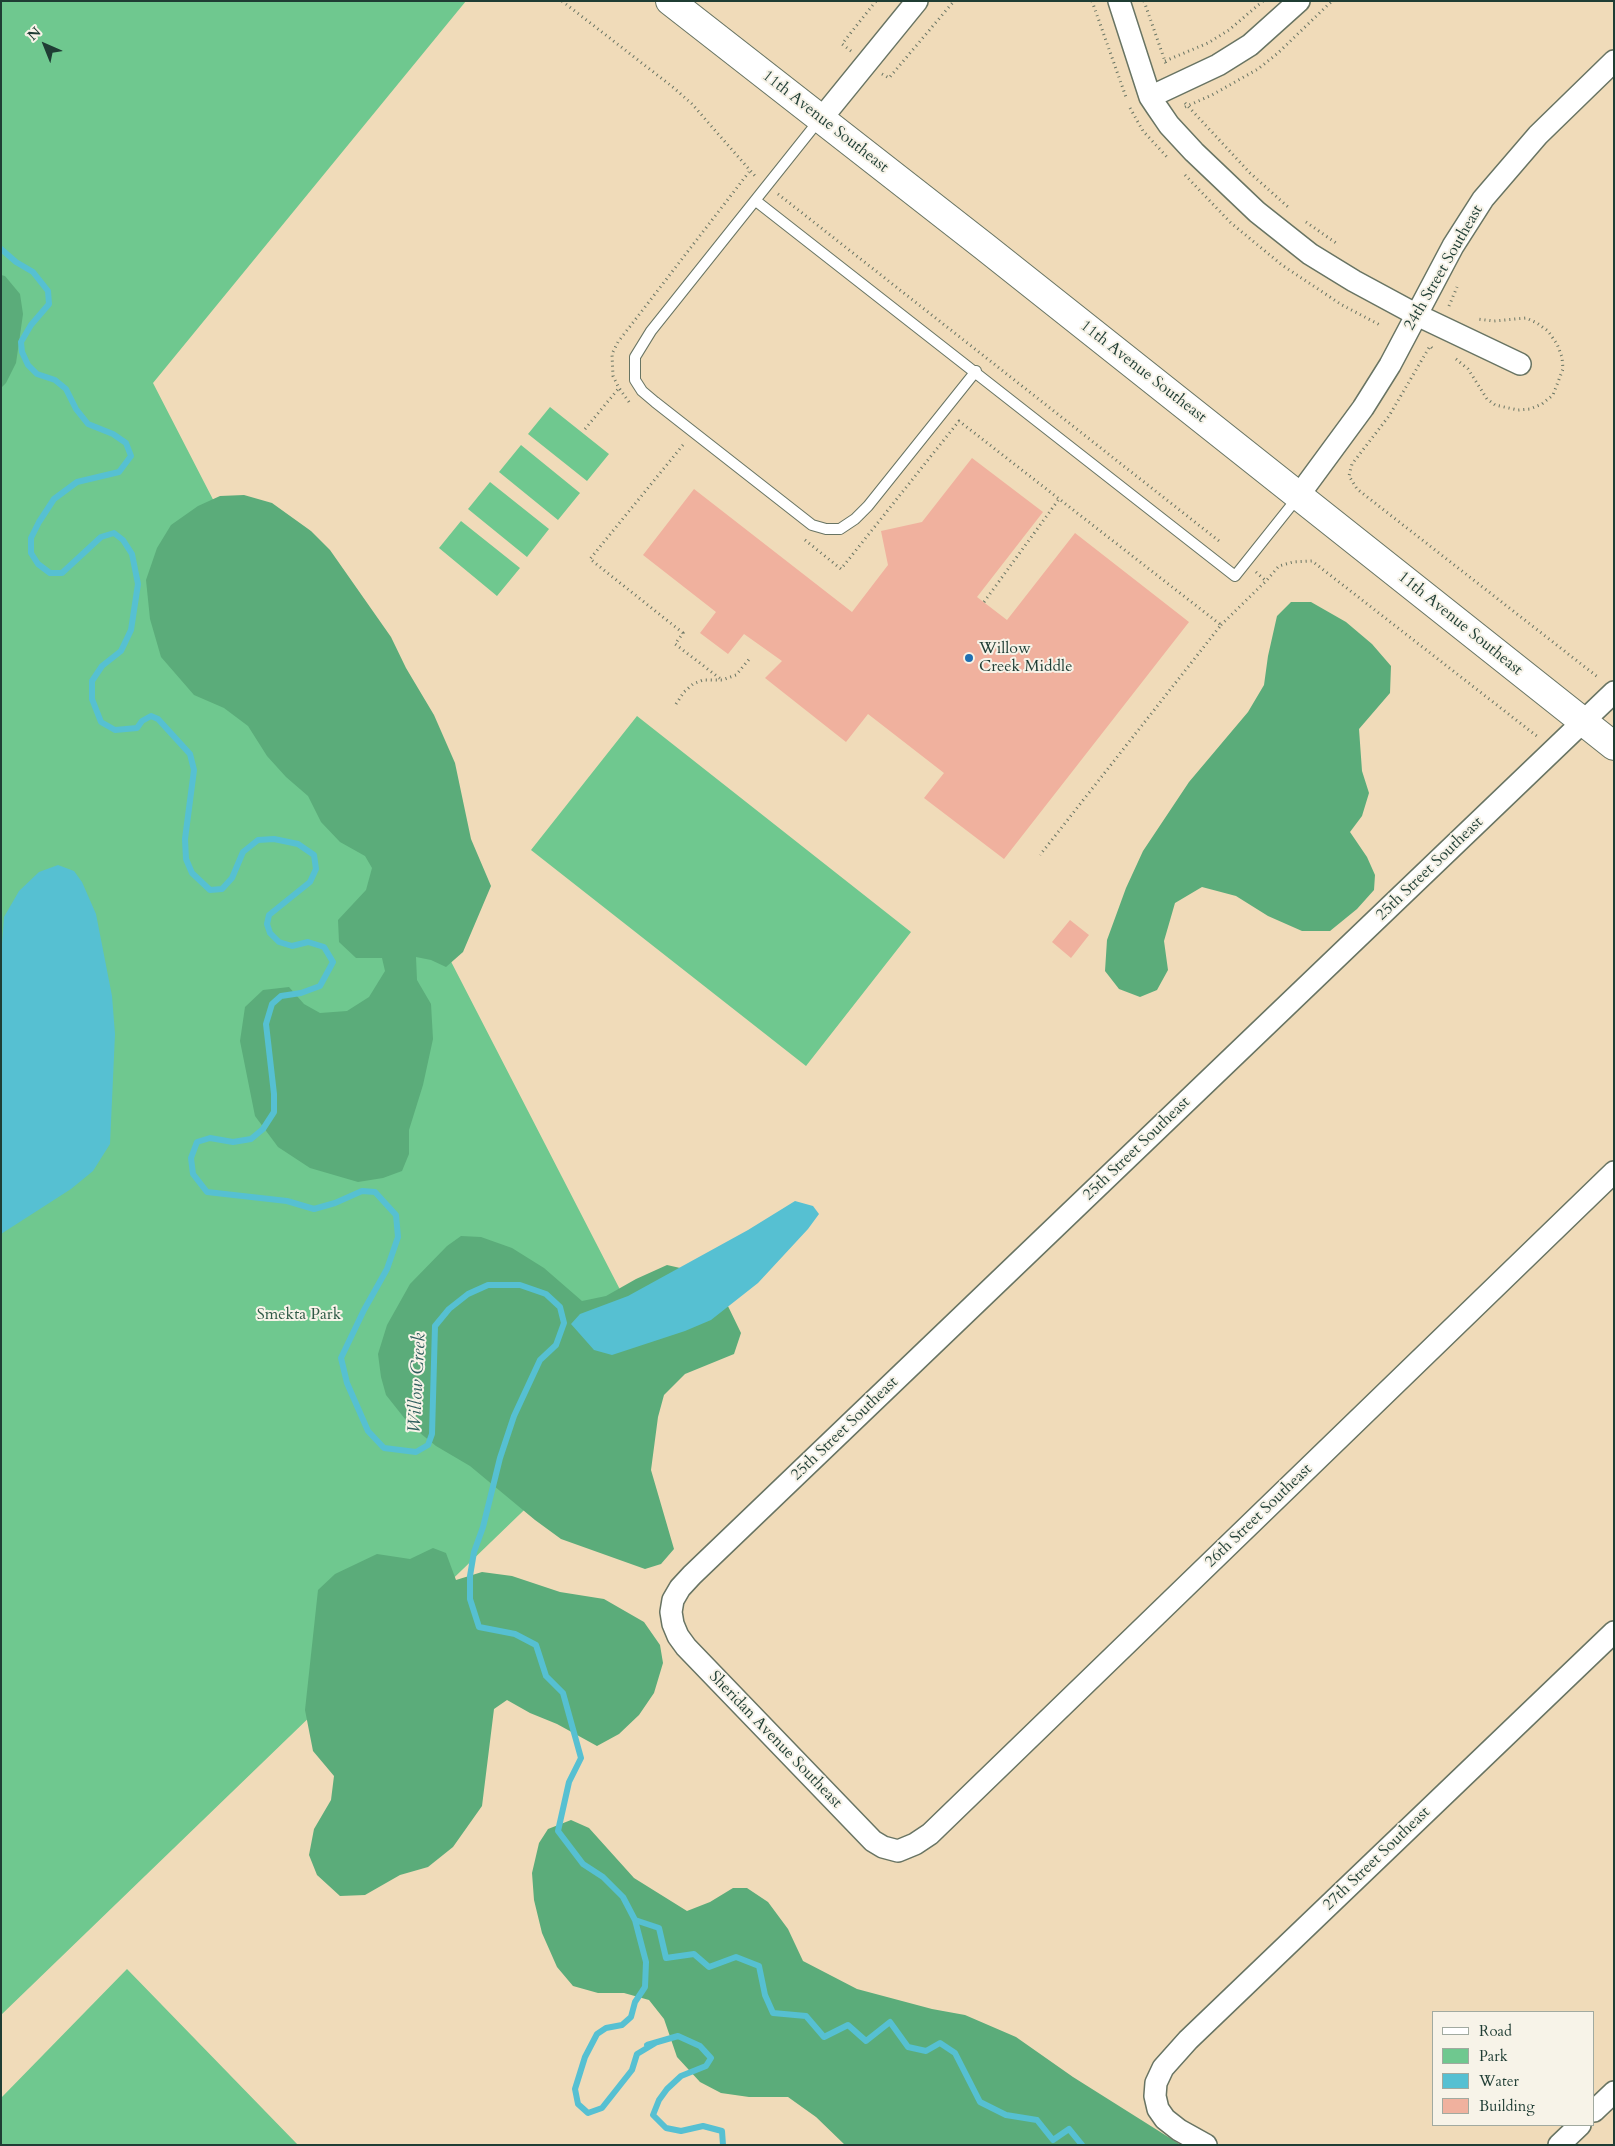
<!DOCTYPE html>
<style>
body{margin:0}
#map{position:relative;width:1615px;height:2146px;overflow:hidden;background:#f0dbb9;font-family:Cardo,serif}
canvas{display:block}
.frame{position:absolute;inset:0;border:2px solid #1f3d34;pointer-events:none}
.legend{position:absolute;left:1432px;top:2011px;width:162px;height:115px;box-sizing:border-box;background:#f7f3e8;border:1px solid #a1aaa0;margin:0;padding:6px 9px;list-style:none;font-size:15px;color:#1f3d34}
.legend li{display:flex;align-items:center;gap:10px;height:25px}
.legend b{width:25px;border:1px solid #a1aaa0}
.north{position:absolute;left:20px;top:20px;width:50px;height:50px;-webkit-text-stroke:4px #f7f3e8;paint-order:stroke;rotate:316deg;font-size:14px;font-weight:700;line-height:20px;text-align:center;color:#1f3d34}
.north::after{content:'';display:block;margin:auto;width:18px;height:22px;background:#1f3d34;clip-path:polygon(50% 0,100% 100%,50% 72%,0 100%)}
</style>
<div id="map">
<canvas width="1615" height="2146"></canvas>
<div class="frame"></div>
<ul class="legend">
<li><b style="height:6px;background:#fff"></b>Road</li>
<li><b style="height:14px;background:#6fc88f"></b>Park</li>
<li><b style="height:14px;background:#56c0d2"></b>Water</li>
<li><b style="height:14px;background:#f0b19e"></b>Building</li>
</ul>
<div class="north">N</div>
</div>
<script>
const c = document.querySelector('canvas').getContext('2d');
c.lineJoin = 'round';
function fill(path, color) { c.fillStyle = color; c.fill(path, 'evenodd'); }
const shape = rows => new Path2D(rows.map(r => 'M' + r).join(''));
function strokePath(path, color, width, dash) { c.strokeStyle = color; c.lineWidth = width; c.lineCap = dash ? 'butt' : 'round'; c.setLineDash(dash || []); c.stroke(path); }
function label(font, color, halo, rows, align = 'center') {
  c.font = font + ' Cardo,serif'; c.lineWidth = 4; c.setLineDash([]); c.textBaseline = 'middle'; c.strokeStyle = halo; c.fillStyle = color; for (const [text, x, y, turn = 0] of rows) {
    c.save(); c.translate(x, y); c.rotate((+turn || 0) * Math.PI / 180); c.textAlign = isNaN(turn) ? turn : align; if (halo) c.strokeText(text, 0, 0); c.fillText(text, 0, 0); c.restore();
  }
}
fill(shape([
 [1,1,466,1,153,383,664,1375,1,2015],
 [550,407,609,454,587,481,528,434],
 [521,445,580,493,558,520,499,472],
 [490,482,549,529,527,557,468,509],
 [461,521,520,568,497,596,439,548],
 [637,716,911,932,806,1066,531,850],
 [127,1969,298,2145,1,2145,1,2098]
]), '#6fc88f');
fill(shape([
 [1,275,5,276,20,294,23,314,16,363,6,383,1,388],
 [244,495,272,503,311,531,330,550,391,637,406,668,434,715,455,763,471,839,491,886,463,952,446,967,431,960,416,957,417,980,431,1004,433,1039,423,1085,409,1130,409,1154,402,1171,383,1178,358,1182,310,1168,278,1147,255,1116,240,1041,245,1007,263,990,289,987,304,1004,320,1013,347,1011,369,997,385,971,382,958,356,958,339,942,338,920,366,890,372,868,365,856,340,842,321,822,308,796,286,777,267,756,248,726,224,708,194,695,161,657,150,619,146,580,157,548,171,525,198,506,220,496],
 [1291,602,1311,602,1346,622,1372,644,1391,666,1390,693,1359,729,1362,771,1369,793,1362,816,1350,832,1367,857,1375,875,1374,890,1357,909,1330,931,1302,931,1268,916,1236,896,1202,887,1175,903,1164,941,1168,970,1157,990,1140,997,1119,989,1105,971,1107,940,1126,888,1143,851,1189,782,1248,712,1264,685,1268,656,1277,616],
 [461,1236,481,1237,512,1248,544,1268,582,1301,606,1296,636,1279,667,1265,689,1270,726,1302,741,1333,734,1354,685,1374,664,1395,658,1417,651,1470,674,1549,661,1564,645,1569,561,1539,535,1520,470,1466,436,1446,409,1424,386,1395,381,1377,378,1354,387,1325,410,1284,447,1246],
 [433,1548,446,1553,456,1580,482,1572,512,1576,560,1592,604,1599,644,1622,660,1645,663,1663,654,1693,639,1715,619,1734,597,1746,557,1724,530,1713,507,1700,494,1709,482,1806,453,1847,428,1867,400,1875,365,1895,340,1896,317,1875,309,1855,314,1829,331,1800,334,1776,313,1751,305,1710,318,1590,335,1574,377,1554,410,1559],
 [571,1820,589,1828,634,1878,687,1911,710,1902,733,1888,747,1888,768,1902,788,1929,803,1961,857,1989,932,2009,965,2015,1016,2037,1073,2077,1181,2145,845,2145,816,2117,788,2097,749,2097,721,2093,700,2082,677,2057,664,2019,649,2000,624,1993,598,1993,573,1986,557,1967,542,1933,534,1900,532,1873,539,1843,548,1829]
]), '#5bac7a');
fill(shape([
 [58,865,74,871,82,882,96,914,112,996,115,1034,110,1144,93,1171,71,1189,1,1234,1,957,4,917,19,891,39,872],
 [795,1201,813,1206,819,1214,808,1229,758,1283,711,1320,685,1331,612,1355,594,1350,571,1324,580,1314,628,1296,748,1230]
]), '#56c0d2');
strokePath(shape([
 [1,249,16,262,33,272,48,291,49,304,31,325,21,342,22,352,28,365,37,374,55,380,66,389,76,409,88,424,113,434,126,443,131,456,119,472,77,482,54,499,39,522,31,538,31,553,38,564,50,573,62,573,101,537,114,533,123,540,132,554,138,584,131,630,121,651,102,666,92,681,92,699,101,722,115,730,137,728,142,721,151,716,158,719,190,754,194,770,185,839,186,859,192,873,210,890,222,889,232,878,243,852,258,840,274,839,298,844,314,855,316,869,310,882,269,915,267,924,270,933,279,942,292,946,308,942,324,947,333,962,320,986,301,993,281,996,272,1004,266,1024,274,1094,274,1112,263,1129,251,1139,233,1142,210,1138,197,1142,191,1158,193,1174,207,1192,287,1201,314,1209,335,1203,362,1191,375,1192,396,1215,398,1237,387,1269,364,1310,341,1358,347,1383,368,1431,384,1448,416,1452,428,1445,432,1434,435,1326,449,1309,468,1294,488,1285,520,1285,546,1294,560,1307,564,1323,556,1345,540,1360,514,1416,500,1458,483,1527,474,1552,470,1576,470,1599,479,1627,515,1634,536,1645,546,1676,563,1693,581,1758,569,1782,558,1831,583,1864,603,1877,623,1897,635,1920,646,1962,645,1987,635,2002,631,2017,622,2025,606,2028,597,2034,585,2057,575,2089,578,2104,588,2113,602,2108,632,2070,637,2054,657,2042,647,2045,678,2036,700,2046,711,2058,706,2066,681,2076,667,2089,659,2100,653,2115,666,2128,681,2131,703,2126,722,2131,723,2145],
 [635,1920,659,1928,666,1958,694,1954,709,1967,736,1957,759,1966,765,1995,773,2013,806,2016,824,2037,848,2025,866,2041,890,2022,908,2047,926,2051,940,2043,955,2053,980,2102,1006,2115,1037,2120,1053,2140,1069,2129,1082,2145]
]), '#56c0d2', 6);
fill(shape([
 [972,458,1043,512,977,597,1007,620,1075,533,1189,622,1004,859,924,798,944,773,868,714,846,742,765,678,782,661,744,634,728,654,700,633,716,612,643,555,694,489,852,612,888,565,881,531,922,522],
 [1070,920,1089,935,1071,958,1052,942]
]), '#f0b19e');
const service = shape([
 [820,119,651,331,635,357,635,380,642,391,655,402,812,525,826,529,840,529,855,519,868,506,976,371],
 [756,201,1235,576,1298,497]
]);
const minor = shape([
 [1119,1,1150,97,1156,106,1169,125,1194,152,1257,212,1310,254,1354,281,1417,315,1520,364],
 [1150,97,1218,65,1250,45,1299,1],
 [821,119,917,1],
 [1299,495,1363,408,1390,365,1453,246,1483,199,1538,135,1614,61],
 [1614,692,692,1575,680,1588,673,1600,671,1612,673,1624,678,1636,686,1647,873,1841,883,1847,898,1851,915,1844,930,1834,1614,1172],
 [1594,2111,1614,2092],
 [1206,2145,1179,2130,1165,2119,1158,2109,1155,2096,1156,2083,1163,2068,1188,2040,1614,1632],
 [1559,2145,1580,2125]
]);
const secondary = shape([
 [670,1,985,247,1614,746]
]);
strokePath(service, '#687463', 12);
strokePath(minor, '#687463', 24);
strokePath(secondary, '#687463', 30);
strokePath(shape([
 [562,1,674,88,692,104,755,176],
 [1092,1,1127,100],
 [1144,1,1167,67],
 [851,51,842,44,876,1],
 [1165,61,1208,43,1229,30,1263,1],
 [882,74,889,78,954,1],
 [1185,103,1250,173,1288,207],
 [1185,107,1212,95,1258,69,1278,53,1332,1],
 [1130,108,1143,131,1167,157],
 [1185,175,1231,223,1282,265,1342,305,1380,325],
 [778,194,1219,541],
 [1306,222,1336,243],
 [1449,306,1457,287],
 [1432,348,1430,346,1389,416,1352,464,1349,476,1357,489,1599,678],
 [1456,359,1468,369,1487,399,1495,405,1518,410,1530,409,1542,404,1553,395,1563,369,1562,357,1557,344,1548,331,1537,323,1526,318,1494,321,1477,319],
 [629,402,619,388,613,376,612,354,618,342,749,172],
 [585,429,619,388],
 [683,445,590,559,683,633,675,644,722,680],
 [805,540,841,569,959,421,1221,625,1040,855],
 [1256,572,1266,581],
 [984,602,1059,499],
 [1221,625,1266,581,1279,566,1293,562,1312,561,1538,737],
 [676,704,684,692,693,684,703,680,722,680,736,675,751,657]
]), '#687463', 3, [1, 4]);
strokePath(service, '#fff', 10);
strokePath(minor, '#fff', 21);
strokePath(secondary, '#fff', 28);
for (const [x, y, r, color] of [
 [969,658,5,"#1f6fb2"]
]) { const dot = new Path2D(); dot.arc(x, y, r, 0, 2 * Math.PI); c.fillStyle = color; c.fill(dot); strokePath(dot, '#f7f3e8', 2); }
label('16px', '#1f3d34', '#f7f3e8', [
 ["11th Avenue Southeast",825,122,38],
 ["24th Street Southeast",1444,268,-60],
 ["11th Avenue Southeast",1143,372,38],
 ["11th Avenue Southeast",1460,624,39],
 ["25th Street Southeast",1430,869,-44],
 ["25th Street Southeast",1137,1149,-44],
 ["25th Street Southeast",845,1429,-44],
 ["26th Street Southeast",1259,1516,-44],
 ["Sheridan Avenue Southeast",775,1740,46],
 ["27th Street Southeast",1377,1859,-44]
]);
label('16px', '#1f3d34', '#f7f3e8', [
 ["Willow",979,649],
 ["Creek Middle",979,667]
], 'left');
label('16px', '#2f5946', '#f7f3e8', [
 ["Smekta Park",299,1315]
]);
label('italic 18px', '#2d5e5c', '#f7f3e8', [
 ["Willow Creek",418,1383,-87]
]);
</script>
